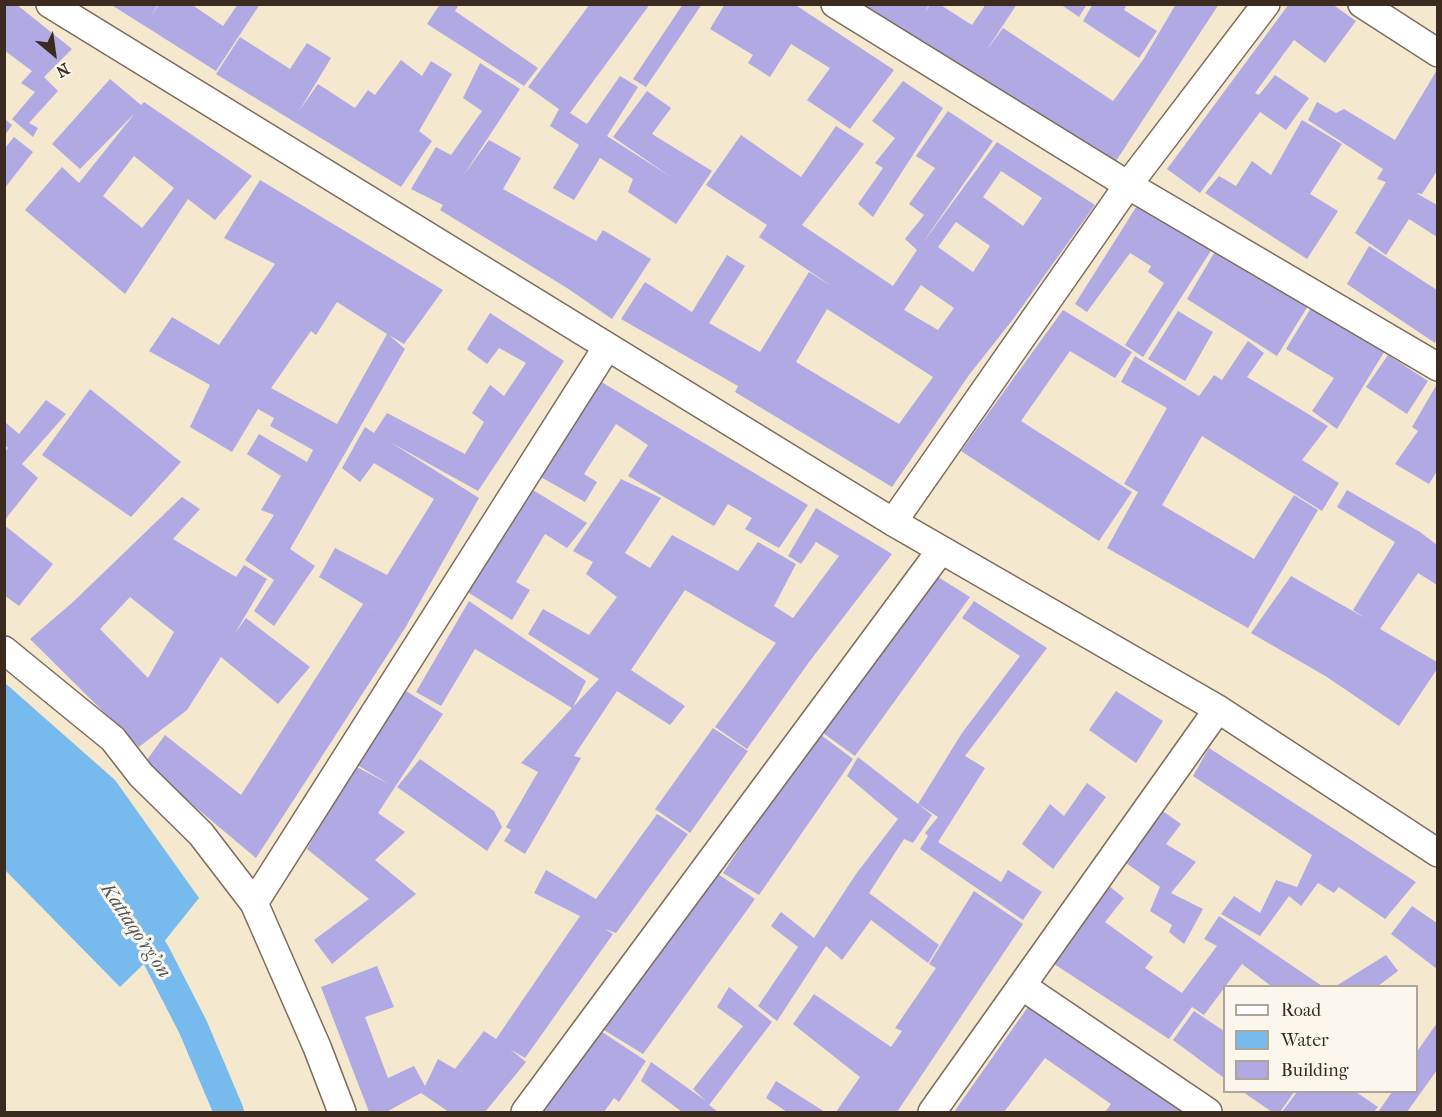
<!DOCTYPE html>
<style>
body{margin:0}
#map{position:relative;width:1442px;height:1117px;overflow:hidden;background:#f4e8cf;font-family:"IM FELL French Canon",serif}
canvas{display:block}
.frame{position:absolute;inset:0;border:6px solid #3b2a1e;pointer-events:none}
.legend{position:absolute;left:1223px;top:985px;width:195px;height:108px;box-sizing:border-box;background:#fbf7ec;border:2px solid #aea59a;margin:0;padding:8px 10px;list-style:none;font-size:18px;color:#3b2a1e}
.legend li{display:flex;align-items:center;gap:12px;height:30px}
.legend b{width:30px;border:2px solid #aea59a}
.north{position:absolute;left:24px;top:24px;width:60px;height:60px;-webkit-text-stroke:4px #fbf7ec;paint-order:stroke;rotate:151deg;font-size:16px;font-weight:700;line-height:24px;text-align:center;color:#3b2a1e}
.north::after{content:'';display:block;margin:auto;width:21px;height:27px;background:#3b2a1e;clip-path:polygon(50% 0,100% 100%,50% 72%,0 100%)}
</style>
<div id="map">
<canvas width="1442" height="1117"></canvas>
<div class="frame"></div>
<ul class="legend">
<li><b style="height:8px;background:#fff"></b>Road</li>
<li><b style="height:16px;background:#77baed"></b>Water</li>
<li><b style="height:16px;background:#b0a9e3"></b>Building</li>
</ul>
<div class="north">N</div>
</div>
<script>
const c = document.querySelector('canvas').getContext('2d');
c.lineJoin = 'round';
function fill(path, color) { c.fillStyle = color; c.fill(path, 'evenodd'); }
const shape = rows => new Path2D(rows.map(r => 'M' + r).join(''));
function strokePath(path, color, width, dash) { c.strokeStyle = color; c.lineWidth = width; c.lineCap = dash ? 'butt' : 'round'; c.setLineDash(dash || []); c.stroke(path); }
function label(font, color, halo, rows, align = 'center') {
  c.font = font + ' "IM FELL French Canon",serif'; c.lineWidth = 6; c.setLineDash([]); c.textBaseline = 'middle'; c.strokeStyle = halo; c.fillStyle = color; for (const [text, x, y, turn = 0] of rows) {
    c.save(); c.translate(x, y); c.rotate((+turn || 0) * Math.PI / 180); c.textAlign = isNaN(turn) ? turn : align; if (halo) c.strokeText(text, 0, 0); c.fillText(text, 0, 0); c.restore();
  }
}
fill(shape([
 [5,683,115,780,199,898,155,953,120,987,5,870]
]), '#77baed');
strokePath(shape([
 [132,920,155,953,193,1027,229,1112]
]), '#77baed', 30);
fill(shape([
 [4,4,16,4,72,49,44,77,58,91,29,123,38,128,33,137,12,119,35,92,21,83,32,71,4,50],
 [110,4,158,4,151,16,159,4,191,4,223,26,238,4,260,4,216,71],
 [440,4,459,4,455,11,538,68,524,86,427,24],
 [590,4,650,4,570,113,587,124,620,76,638,87,607,136,671,177,613,137,647,91,671,108,652,134,712,171,676,224,628,192,633,179,600,158,574,200,553,188,579,145,550,126,559,109,528,87],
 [683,4,702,4,646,87,633,79],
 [725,4,794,4,894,70,850,129,807,100,830,68,791,44,770,77,748,63,753,55,710,29],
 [862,4,929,4,925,13,930,4,939,4,972,25,986,4,1017,4,986,51,1003,28,1113,101,1143,60,1176,4,1219,4,1112,167],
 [1060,4,1087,4,1079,17],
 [1093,4,1127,4,1124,10,1157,31,1139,58,1083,21],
 [1289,4,1332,4,1356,21,1325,63,1294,40,1255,93,1259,95,1275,75,1309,98,1286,130,1260,112,1200,193,1167,169],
 [240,37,290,69,307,43,331,58,299,111,318,84,355,108,368,90,375,95,401,60,422,76,431,61,452,74,419,131,432,141,401,187,216,74],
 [480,63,520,89,463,176,489,140,521,158,503,189,596,241,603,230,651,259,612,319,567,288,440,210,443,205,411,189,436,147,451,155,482,111,463,98],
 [1437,70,1437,171,1422,194,1416,193,1437,205,1437,237,1409,219,1386,255,1355,233,1386,182,1377,179,1383,169,1308,120,1317,102,1336,113,1344,109,1395,140],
 [110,79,141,105,144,102,252,176,215,220,188,199,125,294,25,210,62,167,79,183,135,113,80,169,52,144],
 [134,156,174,188,142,228,103,196],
 [903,81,943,108,873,217,858,204,883,168,875,163,895,138,872,121],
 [948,111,993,141,922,244,997,142,1095,205,1014,318,969,375,892,487,735,392,738,386,621,319,645,282,692,312,727,255,745,266,709,323,760,352,809,272,833,287,759,237,767,225,706,185,741,135,801,177,836,126,864,144,802,225,893,286,917,250,905,239,924,215,909,204,935,168,916,156],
 [1001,171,1042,198,1023,226,983,197],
 [956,222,990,246,973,272,938,247],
 [921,285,954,308,938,330,904,310],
 [827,309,933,377,899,424,796,362],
 [5,119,12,125,5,135],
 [1302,120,1342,144,1310,194,1338,211,1307,259,1205,193,1219,176,1236,186,1252,161,1271,175],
 [14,137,33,152,4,189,4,149],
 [260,180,443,290,404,344,389,335,405,349,290,549,315,566,274,626,254,611,274,580,245,560,274,515,261,510,281,476,247,454,259,434,307,462,313,450,270,426,274,418,258,409,232,452,190,427,210,385,149,351,172,317,219,345,275,264,224,238],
 [337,302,387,334,337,424,271,388,311,331,316,335],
 [1140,201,1214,246,1143,357,1125,345,1164,283,1148,272,1151,266,1130,253,1087,312,1075,304],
 [1369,246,1437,290,1437,338,1435,343,1347,284],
 [1217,248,1308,306,1277,356,1187,299],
 [1314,303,1386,349,1337,429,1312,411,1334,378,1286,349],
 [1063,310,1132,352,1115,378,1070,351,1021,421,1132,492,1099,541,961,451],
 [1178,311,1213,332,1185,381,1148,359],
 [490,313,564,361,478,491,390,442,479,498,405,628,256,858,144,764,165,735,241,795,363,604,383,616,319,577,335,548,387,575,434,499,374,463,360,482,342,468,365,427,374,433,387,413,465,454,484,422,472,413,490,385,504,396,526,363,499,348,487,364,467,349],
 [1248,341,1264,353,1247,377,1328,426,1302,460,1339,483,1322,511,1202,436,1162,505,1254,559,1294,495,1318,510,1248,628,1107,548,1138,492,1124,484,1167,408,1121,382,1135,356,1199,396,1214,375,1222,380],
 [1388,355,1428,381,1407,414,1366,387],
 [598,380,808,505,779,548,745,529,752,518,728,504,714,526,628,476,648,445,616,424,584,474,597,482,585,502,539,476],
 [1437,384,1437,471,1429,484,1395,464,1418,431,1412,427],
 [90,389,181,462,131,517,42,455],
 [46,400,66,414,22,464,38,478,4,521,4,453,8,448,5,445,5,422,19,434],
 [621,479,661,498,625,553,650,568,672,535,738,571,758,542,796,564,774,606,793,618,839,556,816,542,801,564,788,556,816,508,892,554,809,662,747,749,715,727,776,643,685,590,631,670,685,706,670,725,617,691,574,756,581,758,525,854,504,841,511,830,506,827,538,772,521,763,572,708,475,649,441,706,416,692,469,601,586,681,573,707,599,679,528,634,543,609,589,635,617,597,586,574,593,562,573,551],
 [528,487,587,523,567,548,545,534,516,582,530,590,512,620,466,591],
 [1347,490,1420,532,1437,545,1437,585,1418,573,1380,629,1437,662,1437,669,1399,726,1327,677,1251,633,1291,576,1365,618,1353,610,1395,542,1337,507],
 [182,497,200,509,173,539,236,577,244,565,267,579,235,633,246,618,310,667,278,704,221,657,187,710,139,747,30,639,73,602],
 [130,597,174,632,148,678,100,629],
 [4,525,53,564,19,606,4,595],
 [930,572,970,597,855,756,816,728],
 [974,601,1047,648,965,756,985,768,938,842,1001,882,1008,870,1042,892,1023,920,920,849,928,836,925,833,938,817,918,804,962,733,1020,656,962,618],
 [398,686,443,714,378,813,405,832,375,860,416,894,332,964,314,940,369,899,307,849,353,765,389,784,354,763],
 [1116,691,1163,721,1136,763,1089,730],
 [713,728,748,751,690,833,655,809],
 [817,732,853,759,759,895,723,873],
 [1209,748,1416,882,1385,919,1339,887,1334,893,1318,883,1301,906,1289,896,1260,936,1221,914,1234,896,1260,913,1276,880,1297,887,1312,855,1193,776],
 [858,757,932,815,913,843,904,839,869,893,939,945,928,963,871,920,842,960,826,946,777,1021,758,1006,798,947,771,926,781,912,814,938,856,874,898,819,847,776],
 [420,759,494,811,502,827,487,851,397,787],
 [1087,783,1106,797,1053,869,1022,844,1050,804,1064,816],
 [1153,804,1181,824,1166,844,1196,862,1171,893,1203,909,1184,944,1169,932,1172,925,1150,911,1160,887,1116,856],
 [657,814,688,834,616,933,605,929,613,934,525,1058,510,1049,526,1062,485,1112,449,1112,421,1093,386,1112,369,1112,321,987,377,966,394,1007,365,1017,388,1078,414,1066,425,1086,438,1059,455,1069,484,1031,496,1039,580,916,534,893,546,870,596,899],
 [709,868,755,899,643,1054,596,1025],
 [1109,886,1124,898,1105,922,1153,957,1145,968,1182,993,1217,946,1204,939,1219,916,1322,986,1271,986,1242,964,1204,1015,1192,1007,1169,1039,1054,964],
 [974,891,1023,924,897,1112,836,1112,860,1077,793,1024,814,994,891,1047,902,1031,895,1028,936,968,929,964],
 [1412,906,1437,923,1437,969,1391,934],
 [1386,955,1398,971,1378,986,1336,986],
 [729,987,772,1022,709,1105,718,1112,682,1112,641,1081,651,1062,706,1101,693,1089,743,1026,717,1007],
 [1030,1004,1196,1112,1105,1112,1111,1104,1045,1058,1004,1112,954,1112],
 [1194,1011,1224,1031,1224,1078,1173,1040],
 [1437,1023,1437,1070,1407,1112,1378,1112,1392,1092,1416,1092,1416,1053],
 [596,1028,646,1061,619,1102,614,1098,604,1112,538,1112],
 [776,1081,825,1112,787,1112,766,1098],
 [1243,1092,1294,1092,1280,1112,1272,1112],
 [1297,1092,1356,1092,1378,1107,1374,1112,1282,1112]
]), '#b0a9e3');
const minor = shape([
 [50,4,893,522,1218,709,1438,853],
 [835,4,1128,185,1438,367],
 [1362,4,1438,53],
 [893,522,1128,185,1266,4],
 [4,650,113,739,141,775,201,834,254,903,317,1047,342,1112],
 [254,903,607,347],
 [1022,986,1208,1112],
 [525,1112,941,550],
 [932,1112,1218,709]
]);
strokePath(minor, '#7c6c5c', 30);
strokePath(minor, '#fff', 27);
label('italic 20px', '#4d555c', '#fbf7ec', [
 ["Kattaqo'rg'on",135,931,56]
]);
</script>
